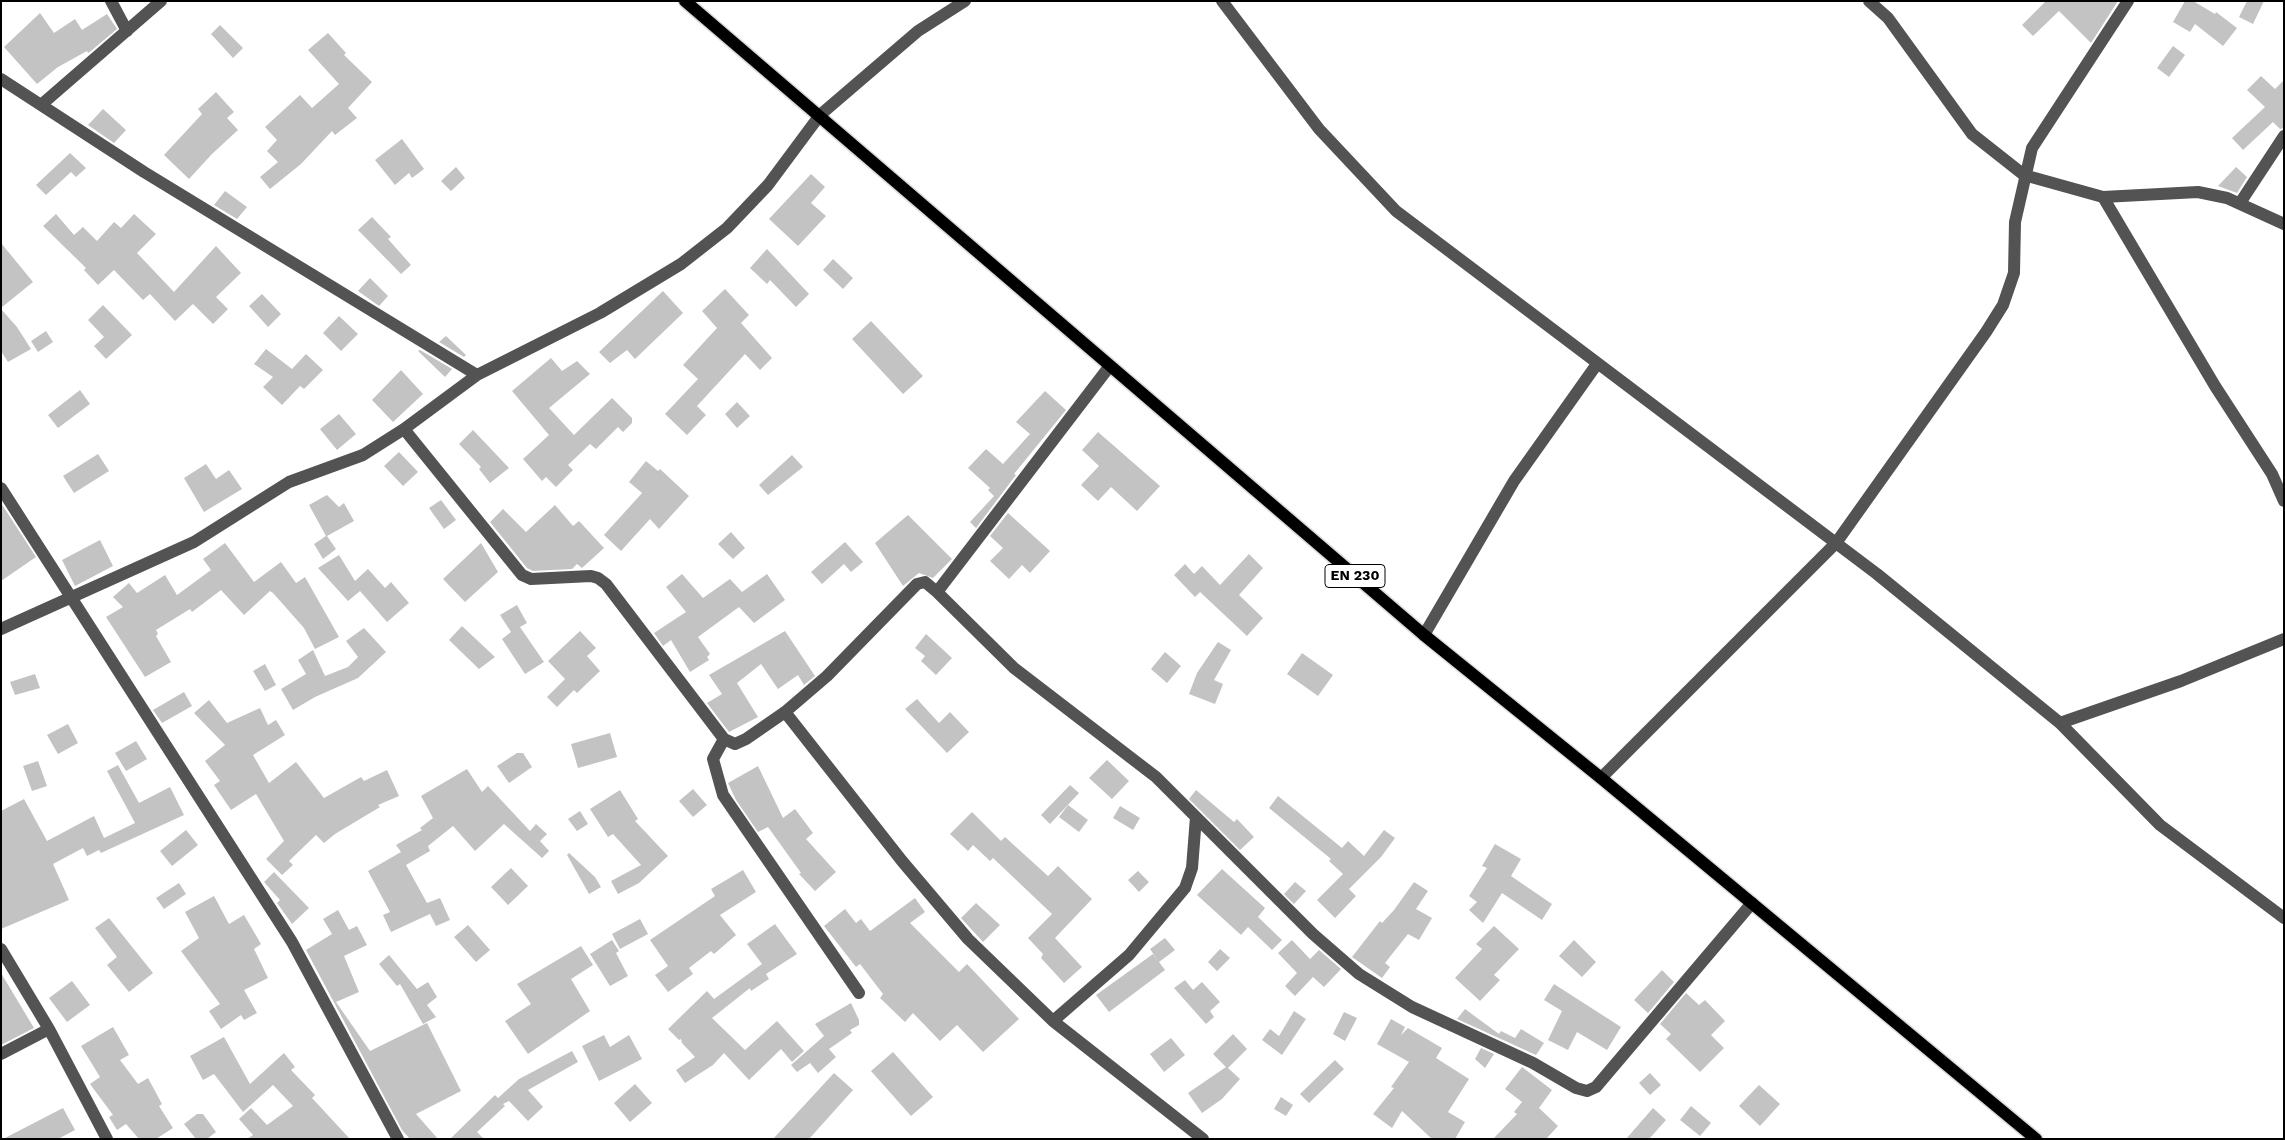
<!DOCTYPE html>
<style>
body{margin:0}
#map{position:relative;width:2285px;height:1140px;overflow:hidden;background:#fff;font-family:"Work Sans",sans-serif}
canvas{display:block}
.frame{position:absolute;inset:0;border:2px solid #000;pointer-events:none}
</style>
<div id="map">
<canvas width="2285" height="1140"></canvas>
<div class="frame"></div>
</div>
<script>
const c = document.querySelector('canvas').getContext('2d');
c.lineJoin = 'round';
function fill(path, color) { c.fillStyle = color; c.fill(path, 'evenodd'); }
const shape = rows => new Path2D(rows.map(r => 'M' + r).join(''));
function strokePath(path, color, width, dash) { c.strokeStyle = color; c.lineWidth = width; c.lineCap = dash ? 'butt' : 'round'; c.setLineDash(dash || []); c.stroke(path); }
function label(font, color, halo, rows, align = 'center') {
  c.font = font + ' "Work Sans",sans-serif'; c.lineWidth = 4.5; c.setLineDash([]); c.textBaseline = 'middle'; c.strokeStyle = halo; c.fillStyle = color; for (const [text, x, y, turn = 0] of rows) {
    c.save(); c.translate(x, y); c.rotate((+turn || 0) * Math.PI / 180); c.textAlign = isNaN(turn) ? turn : align; if (halo) c.strokeText(text, 0, 0); c.fillText(text, 0, 0); c.restore();
  }
}
fill(shape([
 [2046,1,2118,1,2091,43,2059,11,2033,36,2022,25],
 [2185,1,2193,1,2215,14,2216,12,2237,28,2223,46,2195,24,2190,32,2173,22],
 [2247,1,2264,1,2253,24,2239,17],
 [40,13,54,33,75,19,82,30,107,14,117,29,91,51,88,53,87,51,58,67,37,84,4,47],
 [220,25,243,48,233,58,211,34],
 [328,33,346,53,344,55,372,82,348,108,357,118,335,135,332,131,301,164,270,189,260,177,278,162,267,151,277,140,265,127,300,95,312,108,339,84,308,50],
 [2173,46,2185,55,2169,77,2157,68],
 [2261,76,2275,89,2284,80,2284,128,2280,129,2273,122,2243,150,2232,138,2265,107,2247,90],
 [216,92,234,112,227,118,238,130,212,154,189,179,164,155,202,114,198,109],
 [103,109,126,130,114,143,88,125],
 [402,139,424,169,412,178,409,173,395,185,375,160],
 [70,153,86,168,76,177,71,172,46,195,36,185],
 [456,167,465,178,451,191,441,181],
 [2236,167,2247,177,2237,193,2218,186],
 [811,174,825,187,811,203,826,216,798,246,769,219],
 [225,191,247,207,237,219,214,205],
 [56,214,74,235,83,227,97,241,114,222,121,228,134,214,156,234,137,253,174,292,216,246,241,273,216,297,228,309,213,324,193,304,175,321,150,294,143,300,114,270,98,285,84,270,86,268,43,226],
 [372,217,391,237,388,239,411,265,401,274,358,230],
 [1,243,33,282,1,308],
 [767,249,809,294,796,307,770,280,767,284,750,268],
 [833,259,853,278,843,289,823,270],
 [370,278,388,296,379,306,358,291],
 [725,289,749,315,741,323,772,358,760,370,745,354,697,406,706,415,687,435,665,414,698,379,683,365,717,328,702,311],
 [663,291,683,313,635,359,627,350,610,363,599,352],
 [262,294,281,314,268,327,249,306],
 [103,305,132,335,106,359,94,346,104,337,88,320],
 [1,309,17,327,31,349,8,362,1,351],
 [339,316,358,334,341,351,323,333],
 [871,321,923,376,903,394,852,339],
 [46,331,53,342,38,352,31,341],
 [446,336,466,355,464,357,439,342],
 [266,349,292,369,306,354,323,370,304,389,300,386,282,405,263,387,273,377,254,364],
 [420,350,452,369,445,377,418,351],
 [551,358,562,371,577,361,590,374,549,408,574,435,612,398,632,418,632,423,623,432,618,427,596,449,590,444,568,465,573,470,556,487,546,477,542,481,523,459,549,435,512,391],
 [401,370,423,394,393,422,372,400],
 [80,390,90,404,58,428,48,415],
 [1045,391,1066,410,1014,474,1016,475,976,528,970,522,994,496,988,490,990,488,968,468,986,449,1003,464,1030,434,1016,422],
 [737,402,750,416,737,428,725,414],
 [339,414,356,434,337,450,320,429],
 [473,430,509,468,490,483,479,469,481,467,459,444],
 [1098,432,1160,486,1137,511,1111,487,1098,501,1081,485,1099,466,1082,450],
 [399,452,418,472,403,486,384,466],
 [98,454,109,471,74,493,63,476],
 [792,455,803,467,768,495,759,485],
 [646,461,658,471,660,469,689,496,659,529,650,519,621,551,604,535,642,493,629,482],
 [206,464,216,479,229,470,242,489,204,512,184,478],
 [327,495,339,507,344,503,354,521,327,536,336,549,323,559,314,544,326,536,309,505],
 [441,500,456,520,444,529,429,508],
 [1,503,36,557,1,581],
 [555,505,573,526,579,521,604,548,582,568,577,564,572,569,533,571,527,568,490,522,503,509,526,532],
 [1008,513,1050,551,1030,573,1022,565,1009,579,990,561,1003,548,990,536],
 [908,515,952,559,933,578,919,573,903,586,875,543],
 [731,532,745,548,733,559,718,544],
 [100,540,113,566,75,586,62,560],
 [845,542,863,562,851,572,844,564,822,584,811,572],
 [225,543,254,582,281,562,296,583,305,577,339,637,315,649,304,628,273,593,270,591,244,615,221,590,192,612,190,609,156,630,158,634,156,636,171,662,145,677,106,617,123,607,113,597,129,583,137,593,165,575,177,595,211,570,203,559],
 [481,543,498,572,465,602,443,579],
 [1249,554,1263,568,1239,595,1263,618,1247,636,1200,592,1195,597,1174,575,1185,564,1194,574,1202,566,1220,585],
 [339,555,355,581,368,569,385,588,391,582,409,603,387,622,360,591,348,601,318,568],
 [682,574,703,598,730,579,742,592,767,574,785,600,754,623,739,607,698,637,710,654,707,657,709,660,690,672,671,640,663,646,654,633,686,612,666,587],
 [517,605,527,623,520,627,544,662,525,674,502,639,511,632,500,615],
 [462,626,495,657,479,669,449,640],
 [364,628,386,652,358,678,315,697,293,710,281,689,306,674,298,660,313,650,325,676,348,667,358,657,346,641],
 [580,631,596,648,587,656,600,671,577,693,574,690,557,707,547,697,565,679,548,661],
 [785,631,815,676,804,685,798,675,778,689,761,664,737,683,758,717,729,732,707,703,722,694,709,675],
 [926,634,952,658,936,675,921,661,925,656,915,648],
 [1218,642,1231,650,1214,680,1223,684,1215,704,1189,694,1197,673],
 [1165,652,1181,666,1167,683,1151,669],
 [1302,653,1333,675,1318,696,1287,674],
 [265,664,276,685,265,691,253,671],
 [35,674,40,688,15,695,10,682],
 [184,692,192,706,162,723,153,710],
 [917,699,939,723,950,712,969,732,947,753,905,709],
 [209,700,227,723,260,708,268,725,276,720,285,735,253,755,269,783,296,762,324,798,361,777,364,781,387,770,399,796,378,805,380,807,335,834,324,843,316,835,289,861,293,865,282,875,266,859,284,841,256,794,231,810,214,785,220,781,205,761,225,745,194,713],
 [68,724,78,743,58,754,47,735],
 [610,733,617,757,578,768,571,744],
 [136,741,147,759,126,771,115,753],
 [517,753,523,753,532,767,509,783,497,766],
 [1107,760,1129,781,1112,799,1089,778],
 [38,761,47,786,32,791,23,766],
 [118,765,139,803,170,787,184,815,101,853,99,850,87,856,83,848,53,864,69,900,1,929,1,811,24,799,47,841,94,816,104,838,135,823,107,771],
 [758,766,783,818,795,809,813,833,806,839,836,872,815,891,799,874,801,873,768,827,758,832,736,800,728,783],
 [467,769,482,792,488,786,530,831,536,824,547,834,540,841,549,851,542,858,504,824,475,851,453,826,428,846,430,851,406,865,427,903,440,898,450,920,436,926,430,914,391,932,383,915,390,912,368,871,401,852,396,845,422,830,420,828,433,818,421,796],
 [1070,785,1079,793,1050,824,1041,815],
 [693,789,707,805,693,817,679,801],
 [620,790,638,819,635,821,668,856,639,883,618,894,611,881,641,865,613,834,608,837,590,809],
 [1196,790,1234,822,1237,819,1254,837,1240,850,1189,799],
 [1278,796,1342,848,1348,841,1364,856,1384,830,1395,838,1381,857,1349,889,1356,896,1335,918,1317,900,1343,874,1329,861,1331,859,1269,808],
 [1068,805,1088,820,1079,832,1059,817],
 [1120,806,1140,818,1133,830,1113,818],
 [580,811,588,824,577,831,568,819],
 [972,812,1001,841,1005,837,1048,876,1058,866,1092,899,1055,938,1082,967,1064,983,1041,958,1043,954,1028,938,1052,914,993,858,990,861,973,845,968,851,950,834],
 [186,830,198,845,172,866,160,851],
 [1495,844,1521,859,1511,876,1552,904,1542,920,1502,893,1483,923,1469,910,1477,902,1469,896,1487,868,1482,866],
 [569,853,595,877,601,887,589,894,567,855],
 [511,868,528,886,508,905,491,887],
 [1222,869,1265,908,1258,917,1282,940,1272,950,1248,927,1241,935,1197,895],
 [743,870,756,892,720,915,736,935,714,954,711,951,689,968,693,974,668,992,655,975,668,966,650,940,715,896,711,889],
 [1138,871,1149,882,1139,892,1128,880],
 [274,872,309,908,292,924,277,903,280,900,264,882],
 [1295,882,1306,891,1294,904,1284,894],
 [1414,882,1428,891,1416,909,1432,918,1419,940,1408,934,1385,963,1390,967,1382,978,1352,957,1380,921,1382,923,1394,910],
 [179,883,186,894,164,909,156,898],
 [214,896,229,924,244,915,261,944,254,949,268,978,244,990,257,1013,244,1020,241,1015,221,1029,209,1011,220,1004,181,951,199,938,185,912],
 [915,898,925,912,910,923,959,972,967,964,1019,1019,983,1052,957,1025,940,1041,913,1013,905,1022,880,998,883,994,860,964,856,967,824,926,845,909,856,923,861,919,870,931],
 [976,903,1000,925,983,942,961,918],
 [338,910,349,930,357,926,367,945,344,956,359,992,336,1002,370,1051,427,1023,461,1091,416,1114,438,1139,410,1139,402,1130,306,950,332,934,323,919],
 [109,918,153,973,129,992,107,965,117,957,95,928],
 [640,919,648,934,620,949,612,934],
 [775,924,797,954,766,974,769,979,751,991,750,988,712,1018,745,1050,777,1021,804,1051,792,1062,781,1049,749,1080,724,1053,713,1065,685,1083,676,1070,695,1057,682,1043,681,1039,679,1040,668,1029,707,991,714,999,762,964,747,944],
 [468,925,490,950,476,962,454,937],
 [1494,926,1519,949,1494,975,1500,980,1480,1001,1455,978,1482,949,1476,944],
 [1165,938,1175,950,1159,962,1150,949],
 [612,940,619,951,616,953,628,976,610,986,590,954],
 [1292,940,1310,959,1319,950,1341,969,1324,987,1313,977,1295,996,1285,986,1297,973,1278,953],
 [1574,940,1596,962,1582,977,1559,956],
 [581,946,593,965,571,979,590,1011,528,1054,505,1021,531,1004,517,984],
 [1220,949,1230,958,1217,971,1208,962],
 [1153,954,1165,970,1109,1012,1096,995],
 [389,955,417,989,428,982,437,997,427,1005,436,1017,423,1024,400,984,397,986,379,964],
 [1662,970,1674,982,1648,1013,1634,1000],
 [1,973,34,1028,1,1045],
 [1185,980,1193,990,1202,982,1220,1002,1210,1011,1214,1017,1206,1024,1174,988],
 [72,981,90,1005,67,1022,49,998],
 [1554,984,1621,1027,1607,1050,1577,1032,1568,1050,1548,1040,1562,1011,1544,1000],
 [1686,993,1699,1005,1705,1000,1725,1021,1711,1035,1724,1048,1700,1072,1666,1039,1671,1034,1660,1024],
 [851,1003,859,1020,859,1025,850,1030,852,1033,829,1049,836,1057,818,1073,810,1063,797,1072,791,1065,824,1036,815,1024],
 [1465,1009,1499,1034,1501,1031,1515,1038,1521,1029,1544,1043,1536,1055,1457,1019],
 [1294,1011,1306,1019,1282,1055,1262,1040,1270,1029,1279,1036],
 [1344,1012,1357,1018,1345,1041,1333,1034],
 [1391,1019,1405,1027,1401,1035,1408,1028,1442,1048,1436,1058,1469,1079,1448,1112,1465,1122,1455,1139,1432,1139,1402,1111,1392,1128,1373,1114,1394,1088,1391,1087,1409,1062,1377,1044],
 [113,1027,129,1055,120,1060,138,1084,148,1078,162,1104,159,1106,173,1128,156,1139,139,1139,126,1124,117,1130,109,1117,113,1115,90,1084,100,1077,81,1046],
 [1233,1034,1247,1049,1228,1068,1240,1079,1222,1099,1202,1113,1188,1093,1226,1067,1213,1054],
 [604,1035,610,1047,629,1035,642,1059,599,1081,582,1046],
 [224,1037,250,1084,284,1053,295,1067,291,1070,315,1095,312,1098,350,1139,247,1139,253,1135,239,1119,251,1108,267,1125,293,1106,273,1085,243,1112,214,1074,203,1080,190,1056],
 [1171,1038,1185,1055,1164,1072,1150,1054],
 [1481,1048,1494,1054,1485,1068,1475,1059],
 [572,1051,578,1062,528,1090,543,1107,528,1121,509,1101,503,1104,505,1106,477,1132,484,1139,450,1139,495,1095,498,1098,519,1079],
 [893,1052,933,1097,911,1116,871,1071],
 [1335,1060,1344,1069,1309,1103,1300,1094],
 [1522,1067,1552,1090,1539,1108,1558,1126,1546,1139,1493,1139,1517,1114,1514,1112,1522,1102,1505,1089],
 [834,1073,853,1090,809,1139,773,1139],
 [1650,1073,1661,1085,1650,1095,1639,1083],
 [635,1084,652,1103,630,1122,614,1103],
 [1759,1085,1780,1104,1760,1126,1739,1106],
 [1281,1097,1293,1105,1286,1116,1274,1109],
 [1691,1106,1711,1123,1700,1136,1680,1120],
 [63,1108,75,1130,58,1139,3,1139],
 [1653,1108,1666,1120,1649,1139,1626,1139],
 [197,1114,203,1114,216,1132,207,1139,196,1139,184,1124]
]), '#c3c3c3');
const major = shape([
 [685,1,1424,635,1601,778,2036,1139]
]);
strokePath(major, '#dbdbdb', 15);
strokePath(shape([
 [111,1,127,31],
 [1222,1,1319,129,1396,211,1877,574,2060,723,2160,825,2284,918],
 [1869,1,1888,18,1972,134,2024,175,2103,197,2198,192,2227,198,2284,224],
 [1,79,144,172,477,375],
 [41,105,161,1],
 [2103,197,2215,386,2272,474,2284,501],
 [2240,203,2284,136],
 [1109,367,937,592,1014,668,1156,777,1313,934,1359,974,1412,1007,1533,1063,1576,1088,1587,1091,1596,1087,1752,903],
 [404,429,522,575,531,579,591,576,598,578,606,584,724,739,735,744,746,739,785,712,827,676,917,584,925,582,937,592],
 [1,488,292,942,398,1139],
 [1,629,194,542,289,482,363,455,404,429,477,375,600,313,681,264,727,228,768,185,820,115,918,31,965,1],
 [1424,635,1514,481,1597,364],
 [785,712,902,861,968,939,1053,1021,1203,1139],
 [2060,723,2181,681,2284,639],
 [724,739,713,759,723,795,859,993],
 [1601,778,1836,543,1986,332,2003,305,2014,273,2015,222,2032,148,2128,1],
 [1,949,49,1029,107,1139],
 [1053,1021,1129,955,1185,888,1192,868,1196,817],
 [1,1054,49,1029]
]), '#535353', 12);
strokePath(major, '#000', 12);
for (const [x, y, w] of [
 [1355,576,60]
]) { const box = new Path2D(); box.roundRect(x - w / 2, y - 11.5, w, 23, 4); c.fillStyle = '#fff'; c.fill(box); strokePath(box, '#000', 1); }
label('bold 14px', '#000', null, [
 ["EN 230",1355,576]
]);
</script>
